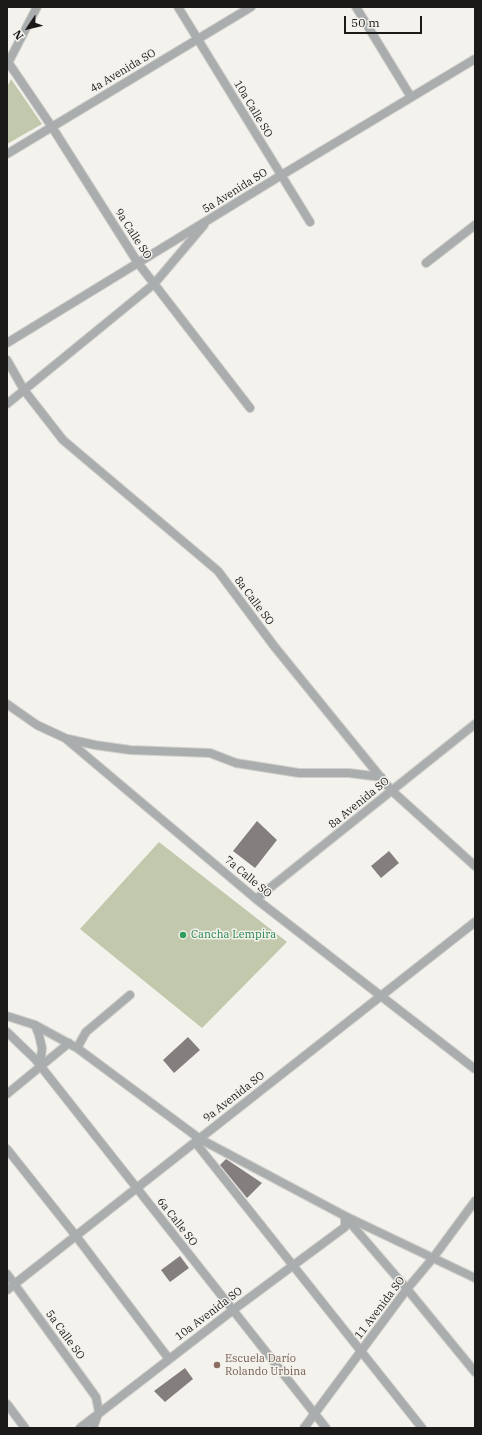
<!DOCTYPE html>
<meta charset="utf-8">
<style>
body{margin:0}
#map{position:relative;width:482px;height:1435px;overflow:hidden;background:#f3f2ed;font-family:"IBM Plex Serif",serif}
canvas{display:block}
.frame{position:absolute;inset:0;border:8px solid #1b1a19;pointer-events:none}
.north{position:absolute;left:8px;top:8px;width:40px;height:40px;-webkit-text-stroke:3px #f3f2ed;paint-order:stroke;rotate:235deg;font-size:11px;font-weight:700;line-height:16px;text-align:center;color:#1b1a19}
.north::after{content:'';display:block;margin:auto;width:14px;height:18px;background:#1b1a19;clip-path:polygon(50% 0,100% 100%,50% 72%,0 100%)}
.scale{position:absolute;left:344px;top:16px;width:78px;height:18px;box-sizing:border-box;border:2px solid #1b1a19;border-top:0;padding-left:5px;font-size:12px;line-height:14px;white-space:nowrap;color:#1b1a19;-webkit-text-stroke:3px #f3f2ed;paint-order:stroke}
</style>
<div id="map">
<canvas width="482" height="1435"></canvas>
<div class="frame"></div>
<div class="north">N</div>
<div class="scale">50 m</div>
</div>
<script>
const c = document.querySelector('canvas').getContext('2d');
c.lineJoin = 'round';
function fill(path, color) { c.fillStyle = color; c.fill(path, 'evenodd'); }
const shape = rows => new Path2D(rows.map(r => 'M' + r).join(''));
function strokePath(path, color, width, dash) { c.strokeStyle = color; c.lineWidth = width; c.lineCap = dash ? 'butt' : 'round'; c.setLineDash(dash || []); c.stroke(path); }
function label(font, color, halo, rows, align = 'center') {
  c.font = font + ' "IBM Plex Serif",serif'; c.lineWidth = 3; c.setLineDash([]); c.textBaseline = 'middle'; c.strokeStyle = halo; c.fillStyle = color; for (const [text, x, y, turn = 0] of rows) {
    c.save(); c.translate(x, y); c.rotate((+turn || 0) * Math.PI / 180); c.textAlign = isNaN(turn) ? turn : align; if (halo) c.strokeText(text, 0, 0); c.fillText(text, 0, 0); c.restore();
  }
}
fill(shape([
 [11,79,42,124,7,144,7,87],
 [159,842,287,942,202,1028,80,929]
]), '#c1c8ab');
fill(shape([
 [257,821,277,840,255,868,233,851],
 [389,851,399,863,381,878,371,866],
 [188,1037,200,1050,174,1073,163,1060],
 [226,1159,262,1183,247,1198,220,1165],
 [180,1256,189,1268,170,1282,161,1270],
 [185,1368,193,1379,165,1402,154,1391]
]), '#847f7e');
const street = shape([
 [178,7,310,222],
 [356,7,411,97],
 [8,62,52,127,138,263,250,408],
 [7,65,37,7],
 [7,154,251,7],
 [426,263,475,225],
 [7,343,280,176,475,59],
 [7,360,24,390,63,440,218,571,274,646,391,790,475,866],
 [7,404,154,284,204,225],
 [7,704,37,725,65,738,256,899,475,1069],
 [68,739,95,745,130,750,210,753,236,763,299,773,349,773,381,777],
 [256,899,475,724],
 [7,1016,35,1025,77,1048,200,1139,345,1216,475,1278],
 [35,1025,39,1035,42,1048,40,1066],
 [7,1032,35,1059,326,1428],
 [77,1048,86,1032,130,995],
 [7,1094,69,1043],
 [195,1142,422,1428],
 [7,1149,76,1236,169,1359],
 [346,1218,407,1289,475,1372],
 [7,1274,96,1397,99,1412],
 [7,1290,475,922],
 [7,1404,25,1428],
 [80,1428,233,1310,345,1227,345,1216],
 [93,1428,98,1414],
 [304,1428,407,1289,433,1258,475,1201]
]);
strokePath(street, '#d0cfcb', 10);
strokePath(street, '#aaadad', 8);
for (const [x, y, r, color] of [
 [183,935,4,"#2e9e5b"],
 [217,1365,4,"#8d6e63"]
]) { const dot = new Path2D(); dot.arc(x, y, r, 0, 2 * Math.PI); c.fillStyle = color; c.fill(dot); strokePath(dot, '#f3f2ed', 1.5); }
label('11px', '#1b1a19', '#f3f2ed', [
 ["4a Avenida SO",123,71,-31],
 ["10a Calle SO",253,109,59],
 ["5a Avenida SO",235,191,-32],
 ["9a Calle SO",133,234,57],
 ["8a Calle SO",254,601,53],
 ["8a Avenida SO",359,803,-39],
 ["7a Calle SO",248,877,40],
 ["9a Avenida SO",234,1097,-38],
 ["6a Calle SO",177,1222,52],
 ["11 Avenida SO",380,1308,-53],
 ["10a Avenida SO",209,1314,-37],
 ["5a Calle SO",65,1335,54]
]);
label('11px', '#27864d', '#f3f2ed', [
 ["Cancha Lempira",191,935]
], 'left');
label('11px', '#785e54', '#f3f2ed', [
 ["Escuela Darío",225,1359],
 ["Rolando Urbina",225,1372]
], 'left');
</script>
